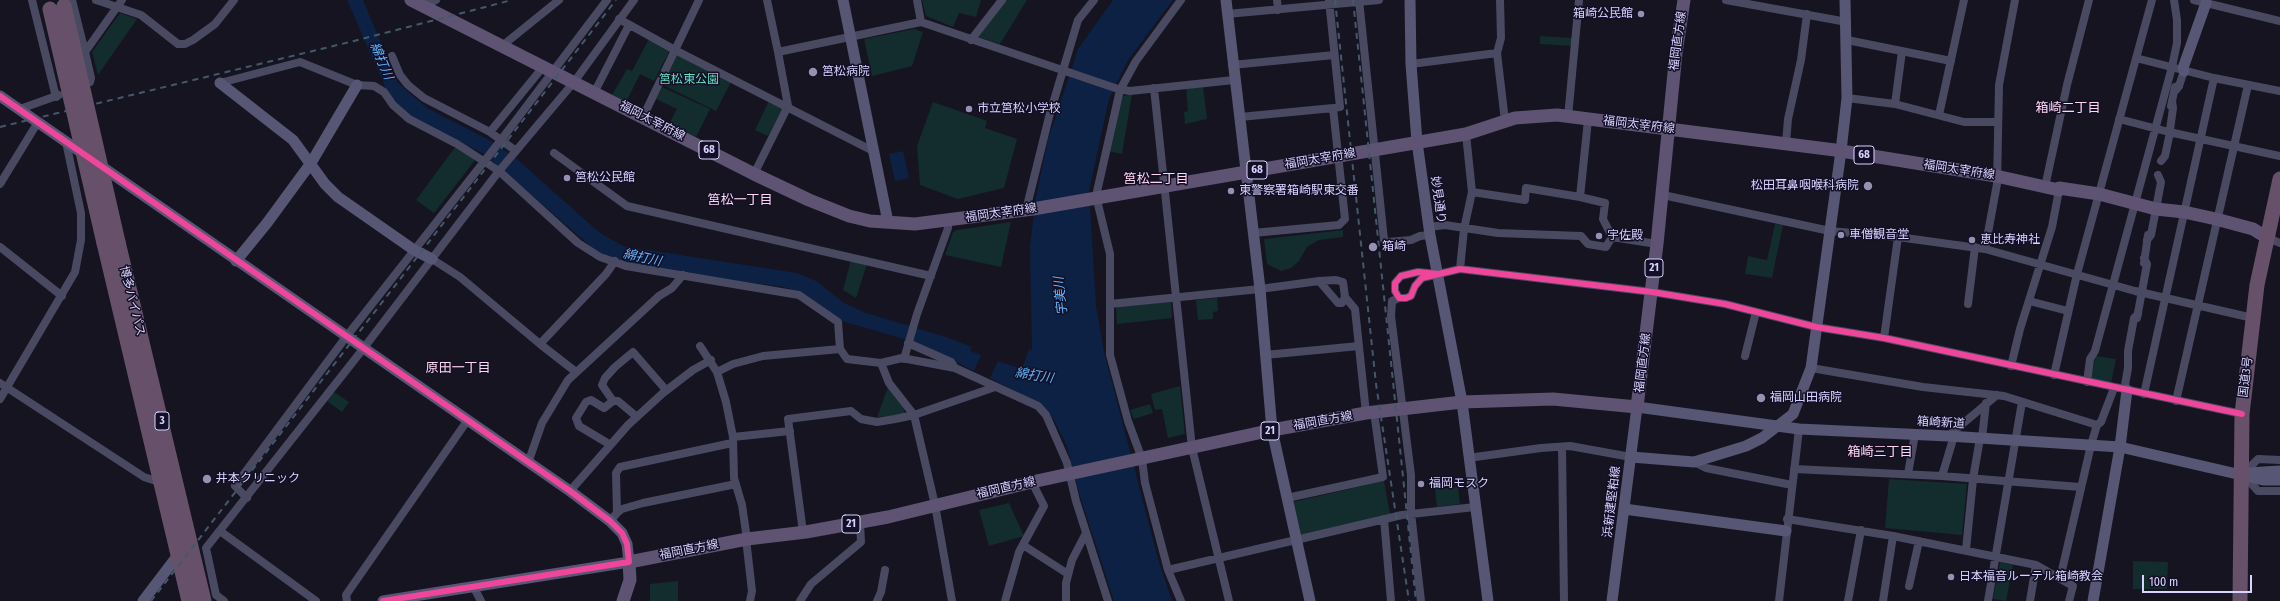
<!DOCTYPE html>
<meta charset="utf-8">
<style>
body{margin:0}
#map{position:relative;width:2280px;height:601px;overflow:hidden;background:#161421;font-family:"Fira Sans Condensed",sans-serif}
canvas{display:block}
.scale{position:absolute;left:2142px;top:575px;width:110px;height:18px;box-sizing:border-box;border:2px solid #d9d4ff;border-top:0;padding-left:5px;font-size:12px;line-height:14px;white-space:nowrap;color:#d9d4ff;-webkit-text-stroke:3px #130f26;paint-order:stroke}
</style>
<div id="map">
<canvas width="2280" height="601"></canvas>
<div class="scale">100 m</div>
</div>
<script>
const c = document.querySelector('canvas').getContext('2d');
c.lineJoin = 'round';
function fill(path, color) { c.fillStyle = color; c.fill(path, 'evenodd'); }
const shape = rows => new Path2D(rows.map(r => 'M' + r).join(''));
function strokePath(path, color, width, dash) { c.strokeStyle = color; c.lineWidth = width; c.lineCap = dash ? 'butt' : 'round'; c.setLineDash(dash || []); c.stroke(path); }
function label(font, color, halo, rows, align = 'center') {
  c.font = font + ' "Fira Sans Condensed","Noto Sans JP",sans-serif'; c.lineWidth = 3; c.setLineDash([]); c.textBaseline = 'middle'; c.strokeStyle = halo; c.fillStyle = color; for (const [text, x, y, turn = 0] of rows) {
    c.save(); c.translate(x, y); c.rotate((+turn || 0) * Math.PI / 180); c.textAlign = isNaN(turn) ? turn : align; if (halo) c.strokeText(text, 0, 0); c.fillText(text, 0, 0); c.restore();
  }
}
fill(shape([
 [922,0,981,0,976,17,959,13,953,27,926,16],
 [1006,0,1027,0,1000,44,978,37],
 [120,13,137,19,98,75,92,52],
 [914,29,923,32,912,66,872,76,864,39],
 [1540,36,1573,38,1572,46,1540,44],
 [649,39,670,50,654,81,640,74,626,102,612,95,627,69,632,71],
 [677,55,731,82,716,111,663,85],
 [1203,86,1207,119,1185,124,1184,112,1188,111,1186,88],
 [662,87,710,109,696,137,669,124,677,109,656,99],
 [1132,94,1122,154,1108,151,1123,96],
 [769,101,783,108,768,136,755,130],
 [933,102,987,121,985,128,1017,139,1004,188,958,199,920,185,917,146],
 [456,146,476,159,434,213,416,200],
 [1011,222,1001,267,945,255,953,232,957,230],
 [1775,224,1783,225,1772,278,1745,274,1748,256,1767,260],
 [1343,230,1343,237,1319,240,1307,247,1299,261,1291,268,1281,271,1267,264,1264,239],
 [851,260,867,264,856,298,843,290],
 [1217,298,1218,311,1213,312,1213,319,1198,320,1196,300],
 [1171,301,1172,318,1117,324,1116,307],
 [2096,356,2116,359,2111,383,2089,379],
 [1180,386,1185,434,1168,438,1162,409,1155,410,1151,394],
 [888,387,903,407,905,413,893,416,877,417],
 [334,392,349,402,342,412,327,401],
 [1150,404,1153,413,1134,419,1130,410],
 [1889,479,1967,484,1962,535,1885,528],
 [1384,481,1390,514,1300,535,1293,502],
 [1458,487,1460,504,1437,507,1435,489],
 [1009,503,1024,536,989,546,979,510],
 [2133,561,2168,562,2167,589,2133,589],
 [2000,562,2013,565,2006,601,1993,599],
 [678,581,678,601,650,601,650,584]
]), '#132c2d');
fill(shape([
 [347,0,363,0,398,83,427,108,491,141,518,160,600,233,623,246,797,273,816,281,844,303,866,313,946,337,972,347,970,351,981,355,974,371,918,343,842,321,802,292,783,287,626,265,595,250,484,154,422,123,405,112,389,96],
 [1113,0,1173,0,1128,60,1109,99,1089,191,1096,306,1104,352,1158,559,1172,601,1114,601,1079,493,1067,446,1054,420,1042,405,990,378,998,361,1022,369,1029,349,1032,350,1030,247,1036,197,1048,140,1078,49],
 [903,151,909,178,895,181,889,154]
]), '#0d2144');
strokePath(shape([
 [32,0,56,97],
 [72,0,85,52,91,78,90,82],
 [96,0,141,15,178,44,185,44,193,40,215,24,234,0],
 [767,0,778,52],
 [917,0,921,22],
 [1277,0,1278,10],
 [1359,0,1384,240,1388,242,1411,240,1420,236,1430,235],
 [1500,0,1501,38,1497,53,1505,121],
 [1726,0,1847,22],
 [2194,0,2280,21],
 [424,6,436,0],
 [1227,14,1379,0],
 [619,19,675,50,875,152],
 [971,40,1002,0],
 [1847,40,1951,61],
 [502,46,559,0],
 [85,52,122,0],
 [392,56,400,75,408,85,424,98,490,132,516,151],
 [2136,58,2214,78,2280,91],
 [1411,64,1497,53],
 [1232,65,1334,55],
 [220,83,300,62,357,85,374,86,384,92,393,105,409,119,457,144,499,171,578,243,600,257,626,266,799,295,838,322,840,349,847,359,881,363,902,358,955,368],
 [1154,88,1192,448,1229,601],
 [2176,90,2179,86,2184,71],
 [594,93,629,25],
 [1847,98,1895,104,1964,122,1998,122],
 [1895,104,1902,51],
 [2171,106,2175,87,2179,86],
 [20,109,59,95],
 [1939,115,1964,0],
 [643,117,699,0],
 [1240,117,1333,108],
 [1568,117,1579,0],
 [2119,119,2169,132,2280,156],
 [490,132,543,67],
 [1786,143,1788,119,1801,60,1807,14],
 [554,153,627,206,931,276],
 [2161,161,2165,156,2169,137,2173,108,2172,101],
 [754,174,788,106,778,52,921,22,1118,89,1130,91,1234,80],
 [0,184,38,122],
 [2045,187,2067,85,2089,0],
 [1472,192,1525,200,1526,188,1580,197,1588,120],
 [1663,195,1830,231,1898,237,1985,249,2135,291,2253,318],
 [1580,197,1605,203,1603,219,1612,237],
 [1026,210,1049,117,1078,20,1094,0],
 [1429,227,1445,225,1498,233,1581,236,1588,244,1606,247,1612,237,1657,244],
 [1253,233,1339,225,1345,219,1333,108,1340,107,1329,0],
 [2266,237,2280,243],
 [2147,240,2151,235,2156,209,2161,182,2158,175],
 [0,247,62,296],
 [1985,249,1997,184,1999,85,2015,0],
 [432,259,460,277,540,344,576,372],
 [2144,263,2148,235],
 [1460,269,1464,229,1472,192,1466,134],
 [1439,274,1418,272,1401,276,1395,283,1395,291,1399,298,1406,298,1411,296,1415,286,1422,278,1460,269,1652,292,1725,304,1816,327,1884,338,2242,414],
 [1345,297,1355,309,1366,413],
 [1399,298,1392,301,1391,316,1411,475,1411,513,1421,601],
 [2029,301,2068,311],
 [1110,304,1260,289,1319,281,1336,280,1343,282,1345,297,1342,303,1338,303,1319,281],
 [1968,304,1975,247],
 [2137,318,2147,264,2144,258],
 [1884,338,1898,237],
 [908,343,951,362,955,368,979,379,1038,406,1046,415,1067,463,1076,501,1108,601],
 [540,344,606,274,615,261],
 [700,346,717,372],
 [1265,355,1359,346],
 [1745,356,1756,312],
 [904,359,917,314,948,228,948,220],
 [881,363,889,383,914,415,935,505,952,601],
 [2011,366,2020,329,2052,227,2059,190],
 [1811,368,1923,387,2004,396,2097,425],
 [2054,375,2077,274,2152,0],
 [2087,382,2090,359,2095,351,2172,67,2177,43,2177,20,2174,0],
 [0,383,144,477,162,483],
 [2127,390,2125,385,2128,368,2128,351,2134,318,2138,314],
 [2144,394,2214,78],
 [0,399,75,272,81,240,81,213,66,142],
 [2176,401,2248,85],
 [637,417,618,401,613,401,602,385,605,378,615,367,633,352,666,390],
 [1948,436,1997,395],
 [733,437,790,431],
 [1982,438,1986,403],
 [609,444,579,426,576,418,586,402,591,400,604,408,613,401],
 [1562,447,1564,601],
 [1468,458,1541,448,1570,446,1631,457],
 [2280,460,2258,459,2243,474,2258,491,2280,491],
 [1694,462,1706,468,1792,485],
 [528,463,542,423,568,380,659,296,672,288,683,275],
 [1794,469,1942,476,2080,487],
 [1908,474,1915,434],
 [1942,476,1954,436],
 [570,491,628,425,663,393,693,370,711,360],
 [247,498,235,486,346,337,501,140,607,0],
 [1287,498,1383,477,1374,412],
 [617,513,622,509,643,503,736,484],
 [1384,519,1391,601],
 [1787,519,1893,536,2036,565,2073,586,2069,601],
 [610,521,617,513,616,473,620,467,732,443],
 [220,531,316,601],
 [803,532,788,419,851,411,861,419,877,422,895,419,914,415,995,387],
 [746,539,752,591,750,601],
 [747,539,742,505,734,478,733,437,726,402,717,372,733,364,763,356,840,349],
 [1023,545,1068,574],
 [1966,550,1973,479,1980,438],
 [1168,570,1402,515,1475,507],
 [2060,579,2091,445,2097,425,2101,422,2114,388],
 [473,586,481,601],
 [1909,586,1919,541],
 [224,601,216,595,206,548,363,349,499,171,574,82,634,0],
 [347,601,346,595,467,421],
 [800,601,811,584,861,542,860,523],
 [877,601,881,592,885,570],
 [1005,601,1019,552,1044,506,1032,482],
 [1066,601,1066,583,1072,560,1086,533],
 [1181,601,1168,570,1145,483,1142,459,1128,421,1110,355,1110,254,1096,196,1120,90,1136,61,1181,0],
 [1779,601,1799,429],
 [1848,601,1861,530],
 [1883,601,1893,536],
 [1988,601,2022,402],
 [2030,601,2036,565]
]), '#4a4962', 8);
strokePath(shape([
 [843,0,888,222],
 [1226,0,1260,289,1272,430,1310,601],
 [1410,0,1411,64,1417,142,1430,235,1462,402,1488,601],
 [2184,71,2183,68,2206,3],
 [220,83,293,140,325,184,338,197,414,250,432,259],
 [0,96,570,491,610,521,622,533,627,544,629,562,383,601],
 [236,261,267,223,311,163,357,85],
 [1631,457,1694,462,1746,446,1762,438,1793,414,1811,368,1841,151,1847,98,1845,0],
 [2247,473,2280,471],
 [1624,509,1786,531],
 [143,601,178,555],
 [1612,601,1637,407,1799,429,1948,436,2120,447,2263,480,2280,480],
 [2093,601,2120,447,2127,390]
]), '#575674', 11);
strokePath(shape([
 [411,0,754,174,809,200,849,216,870,221,915,224,1033,209,1466,134,1515,118,1557,115,1835,150,1996,176,2059,190,2059,188,2099,194,2156,209,2184,212,2216,219,2253,229,2266,237],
 [623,601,630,580,629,562,747,539,806,532,888,517,1032,482,1272,430,1366,413,1462,402,1553,399,1637,407,1657,244,1676,53,1684,0]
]), '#5e5373', 13);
strokePath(shape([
 [118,242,204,601],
 [104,243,189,601],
 [2240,601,2242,414,2257,285,2280,179]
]), '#67516a', 15);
strokePath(shape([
 [1335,0,1376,384,1409,601],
 [1353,0,1416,601],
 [0,127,354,41,512,0],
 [151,601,616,0]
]), '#43596b', 2, [6, 5]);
strokePath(shape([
 [64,6,118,242],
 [50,9,104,243]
]), '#67516a', 15);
strokePath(shape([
 [0,96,570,491,610,521,622,533,627,544,629,562,383,601],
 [1439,274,1418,272,1401,276,1395,283,1395,291,1399,298,1406,298,1411,296,1415,286,1422,278,1460,269,1652,292,1725,304,1816,327,1884,338,2242,414]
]), '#ed469a', 6);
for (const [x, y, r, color] of [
 [1641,14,4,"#9591b1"],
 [813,72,5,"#9591b1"],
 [969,109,4,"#9591b1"],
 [567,178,4,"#9591b1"],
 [1868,186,5,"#9591b1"],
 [1231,191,4,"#9591b1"],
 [1841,235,4,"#9591b1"],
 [1599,236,4,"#9591b1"],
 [1972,240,4,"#9591b1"],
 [1373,247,5,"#9591b1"],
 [1761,398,5,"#9591b1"],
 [207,479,5,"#9591b1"],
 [1421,484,4,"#9591b1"],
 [1951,577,4,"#9591b1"]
]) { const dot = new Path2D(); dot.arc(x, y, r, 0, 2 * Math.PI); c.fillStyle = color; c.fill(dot); strokePath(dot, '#130f26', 1.5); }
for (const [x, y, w] of [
 [709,150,20],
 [1864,155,20],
 [1257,170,20],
 [1654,268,18],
 [162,421,14],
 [1270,431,18],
 [851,524,18]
]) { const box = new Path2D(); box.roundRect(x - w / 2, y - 9, w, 18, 3); c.fillStyle = '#130f26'; c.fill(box); strokePath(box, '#d9d4ff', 1); }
label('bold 11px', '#d9d4ff', null, [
 ["68",709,150],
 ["68",1864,155],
 ["68",1257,170],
 ["21",1654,268],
 ["3",162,421],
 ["21",1270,431],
 ["21",851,524]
]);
label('12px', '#d9d4ff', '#130f26', [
 ["箱崎公民館",1633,14,"right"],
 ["筥松病院",822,72],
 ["市立筥松小学校",977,109],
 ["筥松公民館",575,178],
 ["松田耳鼻咽喉科病院",1859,186,"right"],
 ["東警察署箱崎駅東交番",1239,191],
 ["車僧観音堂",1849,235],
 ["宇佐殿",1607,236],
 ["恵比寿神社",1980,240],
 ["箱崎",1382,247],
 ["福岡山田病院",1770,398],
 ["井本クリニック",216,479],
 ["福岡モスク",1429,484],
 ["日本福音ルーテル箱崎教会",1959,577]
], 'left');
label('12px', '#d9d4ff', '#130f26', [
 ["福岡直方線",1678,41,-82],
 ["福岡太宰府線",652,121,27],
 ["福岡太宰府線",1639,125,7],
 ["福岡太宰府線",1320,159,-10],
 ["福岡太宰府線",1959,170,9],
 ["妙見通り",1438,200,82],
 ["福岡太宰府線",1001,213,-8],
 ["博多バイパス",132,301,76],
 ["福岡直方線",1643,363,-83],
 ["国道3号",2246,377,-83],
 ["福岡直方線",1323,421,-10],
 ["箱崎新道",1941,423,3],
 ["福岡直方線",1006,488,-13],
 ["浜新建堅粕線",1612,502,-83],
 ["福岡直方線",689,550,-11]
]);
label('12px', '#5fe0c0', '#130f26', [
 ["筥松東公園",689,80]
]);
label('italic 13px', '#62b6ff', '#130f26', [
 ["綿打川",381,61,67],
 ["綿打川",642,258,12],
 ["宇美川",1061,296,-96],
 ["綿打川",1034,376,9]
]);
label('13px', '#ffd6f0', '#130f26', [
 ["箱崎二丁目",2068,108],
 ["筥松二丁目",1156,179],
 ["筥松一丁目",740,200],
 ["原田一丁目",458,368],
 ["箱崎三丁目",1880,452]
]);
</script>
